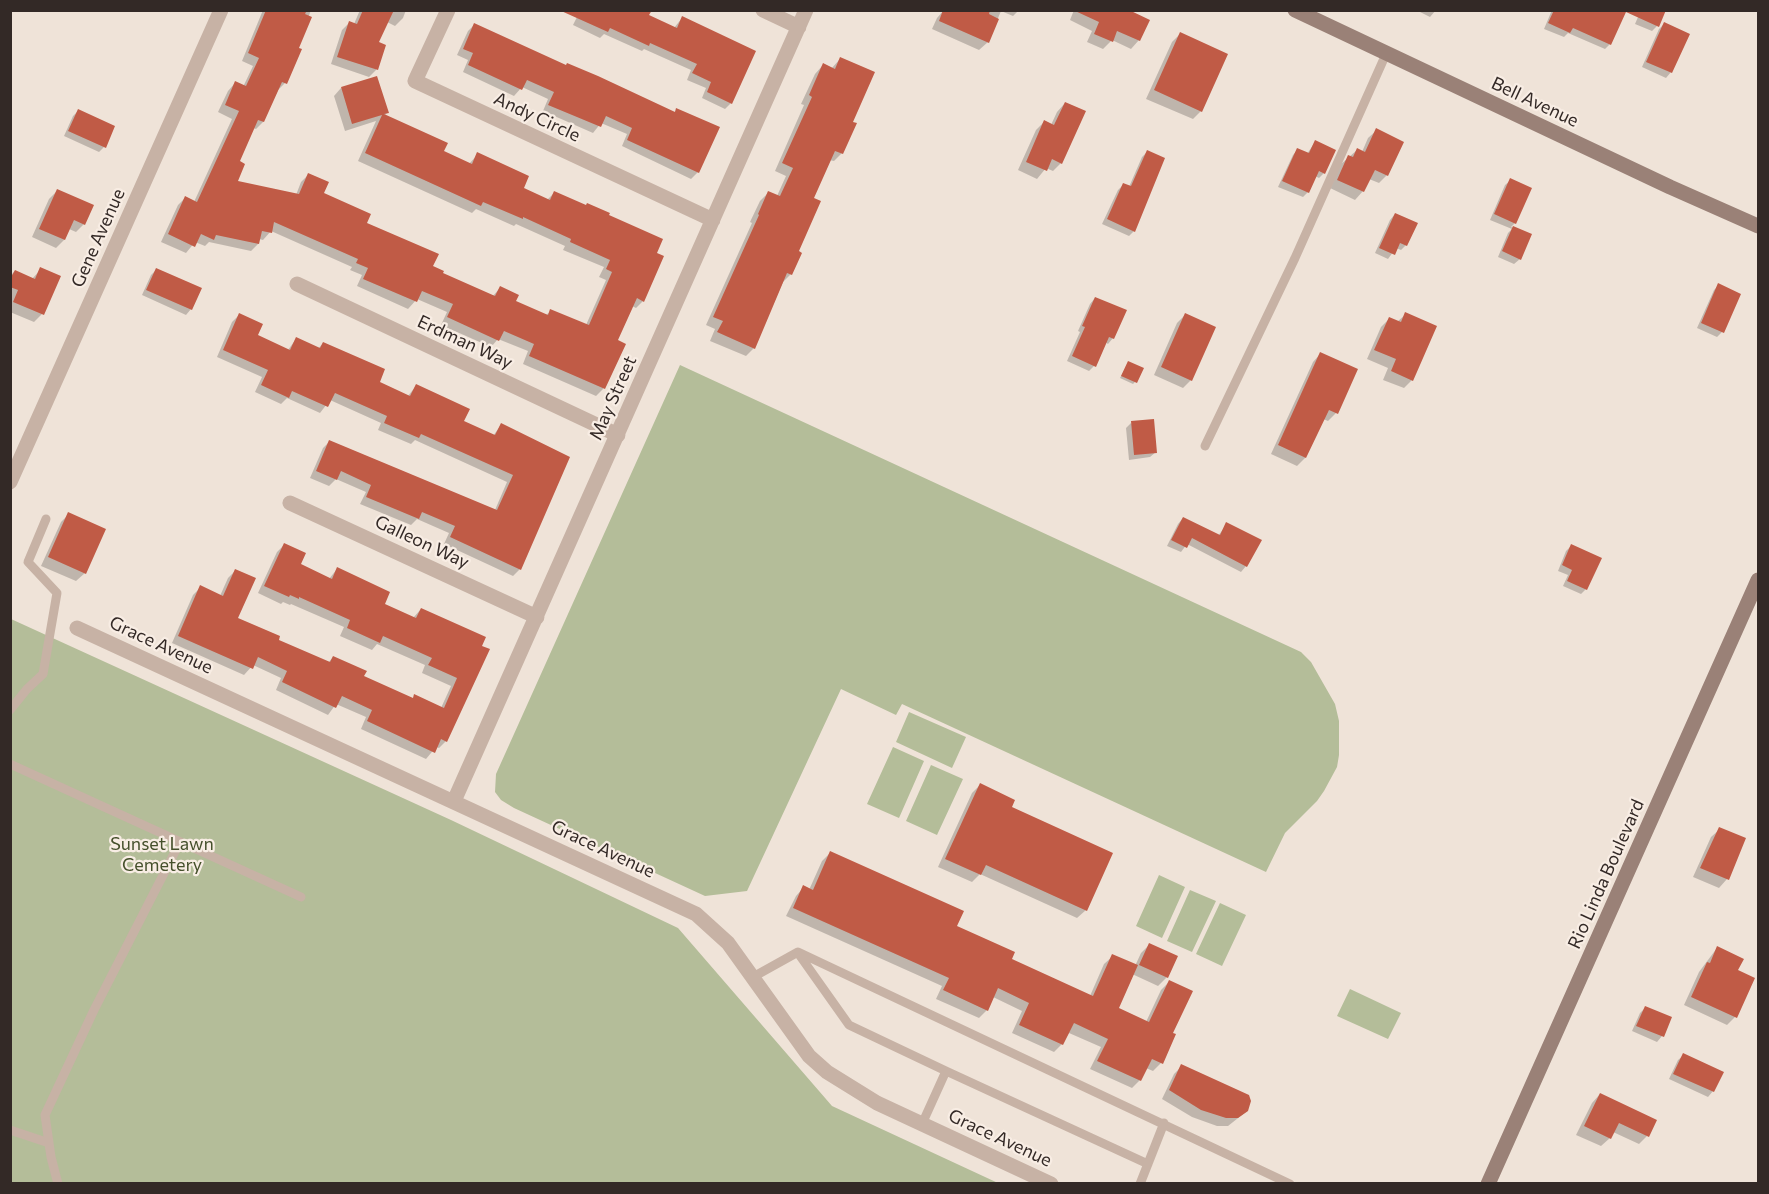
<!DOCTYPE html>
<style>
body{margin:0}
#map{position:relative;width:1769px;height:1194px;overflow:hidden;background:#efe3d8;font-family:Commissioner,sans-serif}
canvas{display:block}
.frame{position:absolute;inset:0;border:12px solid #332926;pointer-events:none}
</style>
<div id="map">
<canvas width="1769" height="1194"></canvas>
<div class="frame"></div>
</div>
<script>
const c = document.querySelector('canvas').getContext('2d');
c.lineJoin = 'round';
function fill(path, color) { c.fillStyle = color; c.fill(path, 'evenodd'); }
const shape = rows => new Path2D(rows.map(r => 'M' + r).join(''));
function strokePath(path, color, width, dash) { c.strokeStyle = color; c.lineWidth = width; c.lineCap = dash ? 'butt' : 'round'; c.setLineDash(dash || []); c.stroke(path); }
function label(font, color, halo, rows, align = 'center') {
  c.font = font + ' Commissioner,sans-serif'; c.lineWidth = 4.5; c.setLineDash([]); c.textBaseline = 'middle'; c.strokeStyle = halo; c.fillStyle = color; for (const [text, x, y, turn = 0] of rows) {
    c.save(); c.translate(x, y); c.rotate((+turn || 0) * Math.PI / 180); c.textAlign = isNaN(turn) ? turn : align; if (halo) c.strokeText(text, 0, 0); c.fillText(text, 0, 0); c.restore();
  }
}
fill(shape([
 [680,365,1301,652,1311,662,1335,704,1339,721,1339,755,1337,767,1324,791,1317,801,1285,833,1266,872,902,704,896,715,841,689,747,891,705,896,514,808,501,800,495,792,496,774],
 [11,619,451,820,678,928,832,1106,998,1183,11,1184],
 [909,712,966,737,952,768,896,742],
 [893,747,924,761,899,818,867,804],
 [931,765,963,779,937,835,906,821],
 [1159,875,1185,887,1162,938,1136,926],
 [1190,890,1216,901,1192,952,1167,941],
 [1220,903,1246,915,1222,966,1196,954],
 [1350,989,1401,1013,1388,1039,1337,1016]
]), '#b4bd99');
fill(shape([
 [263,10,311,10,285,83,278,90,263,122,256,129,253,128,238,162,236,182,296,195,301,182,308,175,322,194,441,274,492,297,500,288,514,302,546,315,551,311,586,325,606,280,599,277,604,267,563,250,565,246,516,224,514,226,476,209,472,213,358,161,376,121,345,131,334,96,341,88,387,113,384,116,442,152,469,164,478,154,522,189,547,200,554,193,607,216,655,253,643,301,636,308,632,306,616,341,624,344,603,389,596,396,523,364,528,351,498,339,491,347,441,325,447,312,417,299,408,309,357,286,362,275,350,270,352,267,271,231,263,240,259,239,258,244,251,251,209,242,205,246,195,242,186,253,161,242,178,205,185,198,194,202,232,119,218,112,228,91,235,83,243,87,253,66,242,61],
 [360,10,406,10,403,18,395,26,387,22,377,43,384,46,376,70,369,77,331,64,342,30,349,23,354,24],
 [944,10,1019,10,1013,16,1001,11,988,42,979,50,932,29,937,18],
 [1074,10,1125,10,1139,40,1131,49,1112,40,1103,49,1087,42,1092,31,1070,20],
 [1416,10,1436,10,1430,17],
 [1552,10,1598,10,1610,44,1605,49,1568,33,1564,37,1544,29],
 [1641,10,1657,26,1652,31,1635,24],
 [647,16,674,28,682,18,731,103,725,109,702,98,706,88,687,80,691,70,644,49,642,51,604,34,600,38,573,25,577,17],
 [1664,24,1671,72,1666,78,1642,67,1659,29],
 [474,25,673,113,677,110,698,172,691,179,622,146,627,134,601,123,593,133,543,111,548,99,522,87,514,96,463,72,468,60,457,55,468,31],
 [1180,34,1201,111,1193,119,1146,99,1172,42],
 [840,59,851,122,842,153,834,161,829,160,812,199,791,274,783,282,754,348,746,356,710,341,715,329,706,325,752,223,750,222,760,201,768,193,777,196,786,176,775,171,804,105,801,104,815,74,823,65,831,69],
 [1065,103,1061,163,1053,171,1046,168,1037,179,1018,170,1036,130,1044,122,1051,125,1057,112],
 [78,111,104,147,99,152,64,136,73,116],
 [1377,130,1387,175,1379,183,1369,179,1363,191,1355,200,1330,188,1340,165,1357,150,1362,152,1368,138],
 [1315,142,1324,173,1319,178,1315,176,1308,192,1303,197,1278,187,1293,155,1298,149,1307,154],
 [1147,152,1134,231,1129,236,1102,224,1118,190,1123,185,1129,187,1142,157],
 [1511,180,1515,223,1511,227,1530,235,1520,259,1514,264,1498,257,1508,233,1512,229,1490,220,1505,185],
 [57,191,84,224,76,232,69,229,64,240,56,248,32,237,49,199],
 [1395,214,1406,245,1401,250,1396,248,1388,259,1375,253,1390,220],
 [41,269,42,314,34,322,10,312,10,276,15,271,32,279],
 [156,270,191,309,186,315,142,295,151,275],
 [1719,285,1722,332,1717,337,1697,328,1714,290],
 [1095,298,1113,338,1108,344,1105,342,1094,366,1089,371,1067,361,1080,332,1078,331,1090,304],
 [1406,314,1412,380,1404,388,1383,380,1388,368,1367,359,1381,327,1389,319,1397,322],
 [239,315,256,336,288,350,296,339,318,349,323,343,378,383,408,396,416,386,462,422,493,436,501,425,568,457,520,569,513,576,444,544,449,533,417,519,411,525,360,504,366,492,336,479,329,486,310,478,323,448,330,441,495,510,507,482,415,440,411,444,378,430,381,423,330,400,320,413,287,398,281,404,255,392,262,377,217,357,232,322],
 [1185,315,1191,380,1183,388,1154,375,1177,323],
 [1321,353,1336,413,1328,421,1323,419,1305,458,1297,466,1271,454,1313,362],
 [1128,363,1135,382,1133,384,1120,378],
 [1131,423,1156,452,1150,457,1129,460,1126,428],
 [69,514,85,573,76,581,41,566,61,522],
 [1183,518,1218,536,1227,524,1246,566,1241,572,1187,544,1181,552,1167,546,1178,524],
 [284,545,299,565,329,579,337,569,383,605,413,618,421,609,484,638,446,741,439,748,436,747,426,759,361,729,366,717,336,704,328,715,276,690,281,678,253,665,244,675,172,643,193,595,201,587,220,596,228,578,236,570,236,618,277,640,328,663,333,657,362,677,412,699,415,696,441,708,451,686,422,673,425,665,377,644,372,650,340,636,344,627,291,604,290,605,283,602,281,604,258,593,277,552],
 [1571,546,1586,589,1581,594,1563,586,1568,575,1558,571,1566,551],
 [980,785,1010,807,1086,910,1077,918,980,874,972,882,938,867,972,793],
 [1720,829,1744,839,1727,879,1719,888,1693,877,1711,837],
 [831,852,1010,960,1090,996,1104,964,1113,956,1135,966,1141,953,1150,944,1167,977,1158,986,1132,974,1117,1009,1146,1022,1161,990,1169,982,1171,1034,1161,1063,1153,1071,1146,1068,1140,1080,1132,1088,1090,1069,1101,1047,1069,1033,1062,1044,1054,1052,1012,1033,1022,1011,993,997,987,1010,979,1018,936,999,942,986,786,916,796,896,804,887,809,890,822,861],
 [1717,948,1735,1017,1727,1025,1684,1005,1699,972],
 [1645,1008,1670,1018,1662,1036,1657,1042,1632,1031,1640,1013],
 [1684,1055,1713,1091,1708,1097,1669,1079,1678,1060],
 [1182,1066,1247,1111,1228,1126,1217,1126,1192,1117,1162,1099,1174,1074],
 [1600,1094,1647,1136,1639,1144,1613,1132,1610,1138,1601,1146,1576,1135,1592,1103]
]), '#0003');
fill(shape([
 [266,10,307,10,305,14,312,17,299,48,302,49,287,84,282,82,264,122,258,120,240,161,245,164,238,181,299,194,308,173,329,182,324,193,371,214,367,223,439,254,433,266,444,271,443,273,495,296,500,286,519,295,516,301,548,315,550,309,589,325,612,272,606,269,610,260,570,242,571,239,523,217,523,219,483,202,481,206,365,153,382,115,352,124,341,87,377,76,389,113,384,114,448,143,444,151,472,164,477,152,529,176,524,188,550,200,554,191,586,205,587,203,610,213,609,215,663,239,657,253,664,256,644,302,637,298,618,340,626,344,605,389,529,356,534,344,504,331,499,341,447,317,453,304,422,291,417,302,363,279,368,268,356,263,358,259,274,222,272,233,262,231,259,244,216,235,214,240,201,234,195,247,168,234,185,196,197,202,239,111,225,105,235,81,246,86,259,58,248,53],
 [363,10,394,10,379,42,386,45,378,70,337,57,349,21,357,24],
 [559,10,652,10,649,15,677,28,682,16,756,51,732,104,707,92,711,82,692,73,697,64,650,43,649,46,610,28,608,32],
 [943,10,990,10,989,14,999,19,989,43,939,21],
 [1073,10,1129,10,1150,20,1140,41,1117,31,1113,42,1094,34,1099,22],
 [1554,10,1666,10,1659,27,1626,12,1611,45,1573,28,1570,33,1548,23],
 [1664,22,1690,34,1672,73,1646,62],
 [474,23,566,65,567,63,598,76,675,112,676,108,720,127,699,173,627,140,632,128,606,116,601,127,548,105,554,92,527,80,522,90,468,65,473,53,463,49],
 [1180,32,1228,54,1202,112,1154,90],
 [840,57,875,72,853,122,857,123,843,154,835,151,814,198,821,201,799,251,802,253,792,275,787,273,755,349,717,332,723,321,713,317,759,215,758,214,768,191,780,196,793,168,782,163,812,97,809,95,823,63,835,69],
 [1065,102,1086,111,1062,164,1052,159,1047,171,1026,162,1044,120,1054,125],
 [78,109,115,126,106,148,68,131],
 [1376,128,1404,142,1388,176,1375,170,1364,192,1337,180,1348,155,1353,157,1357,148,1365,152],
 [1315,140,1336,150,1325,174,1319,171,1309,193,1282,181,1297,148,1309,153],
 [1147,150,1165,158,1135,232,1107,219,1123,183,1131,186],
 [1510,178,1532,188,1516,224,1494,214],
 [57,189,94,205,85,225,74,220,65,240,39,229],
 [1395,213,1418,223,1407,246,1400,243,1395,255,1379,248],
 [1513,226,1532,234,1521,260,1502,251],
 [40,267,61,276,44,315,13,302,18,290,10,287,10,279,15,270,35,279],
 [156,268,202,288,192,310,146,290],
 [1718,283,1741,294,1724,333,1701,323],
 [1095,297,1127,310,1114,339,1109,337,1096,367,1072,356,1085,327,1082,326],
 [1405,312,1437,326,1413,381,1391,371,1396,359,1374,350,1389,317,1401,322],
 [239,313,263,324,258,335,290,350,296,337,320,348,323,342,385,369,380,382,410,396,416,384,470,409,464,421,495,435,501,423,570,457,521,570,450,537,455,526,422,512,419,519,366,497,371,485,341,471,337,480,316,471,329,440,497,510,513,475,421,434,419,438,384,423,387,416,335,393,328,407,292,391,289,398,261,385,268,370,223,350],
 [1185,313,1216,327,1192,381,1161,367],
 [1320,352,1358,369,1338,414,1329,410,1306,458,1278,445],
 [1128,361,1144,368,1137,383,1121,376],
 [1154,419,1157,453,1134,455,1131,421],
 [68,512,106,529,86,574,48,557],
 [1183,517,1220,535,1226,522,1262,540,1247,567,1192,538,1187,548,1171,540],
 [284,543,306,553,301,564,332,579,337,567,390,592,385,604,416,618,421,608,486,637,482,646,490,649,447,742,441,739,435,753,367,721,372,710,342,696,336,708,282,682,287,671,258,657,253,669,178,636,200,585,223,596,235,569,256,578,238,618,280,636,279,640,330,662,333,656,367,671,364,676,413,698,414,694,444,708,457,678,428,665,432,658,383,636,380,643,347,628,350,620,299,597,299,599,290,595,289,597,264,586],
 [1571,544,1602,558,1587,590,1567,581,1572,570,1562,565],
 [980,783,1015,800,1012,807,1113,853,1087,911,986,865,981,875,945,859],
 [1719,827,1746,838,1729,880,1700,868],
 [830,851,964,911,957,926,1015,952,1012,959,1093,996,1112,954,1138,965,1119,1008,1149,1022,1169,980,1193,991,1173,1033,1176,1034,1163,1064,1152,1059,1141,1081,1097,1061,1108,1039,1074,1023,1063,1045,1019,1025,1029,1003,998,988,988,1011,943,990,949,978,793,908,803,885,813,890],
 [1149,943,1178,956,1168,978,1139,965],
 [1717,946,1744,959,1738,970,1755,978,1737,1018,1691,997,1707,962,1710,963],
 [1645,1006,1672,1017,1664,1037,1636,1026],
 [1683,1053,1724,1072,1714,1092,1673,1074],
 [1181,1064,1249,1095,1251,1101,1248,1111,1238,1118,1226,1118,1201,1110,1169,1090],
 [1600,1093,1657,1120,1649,1137,1619,1123,1611,1139,1584,1126]
]), '#c05b46');
strokePath(shape([
 [1205,446,1295,258,1386,54],
 [10,710,27,689,43,674,57,593,28,562,46,519],
 [10,764,301,897],
 [798,953,849,1025,946,1071,922,1124],
 [753,977,798,952,1290,1184],
 [946,1071,1148,1164],
 [10,1130,49,1143],
 [58,1184,51,1157,45,1115,94,1010,180,842],
 [1140,1184,1164,1123]
]), '#c7b2a5', 9);
strokePath(shape([
 [448,10,415,81,713,220],
 [763,10,799,27],
 [297,284,618,435],
 [10,482,221,10],
 [290,503,537,617],
 [77,628,696,914,728,943,809,1056,827,1072,877,1103,1051,1184],
 [454,801,806,10]
]), '#c7b2a5', 15);
strokePath(shape([
 [1295,10,1670,187,1758,226],
 [1488,1184,1758,580]
]), '#9a8177', 15);
label('18px', '#332926', '#f8ede4', [
 ["Bell Avenue",1535,102,25],
 ["Andy Circle",537,117,25],
 ["Gene Avenue",98,238,-66],
 ["Erdman Way",465,342,25],
 ["May Street",613,398,-66],
 ["Galleon Way",422,542,25],
 ["Grace Avenue",161,645,25],
 ["Grace Avenue",603,849,25],
 ["Rio Linda Boulevard",1606,874,-66],
 ["Grace Avenue",1000,1138,25]
]);
label('18px', '#45502b', '#f8ede4', [
 ["Sunset Lawn",162,844],
 ["Cemetery",162,865]
]);
</script>
